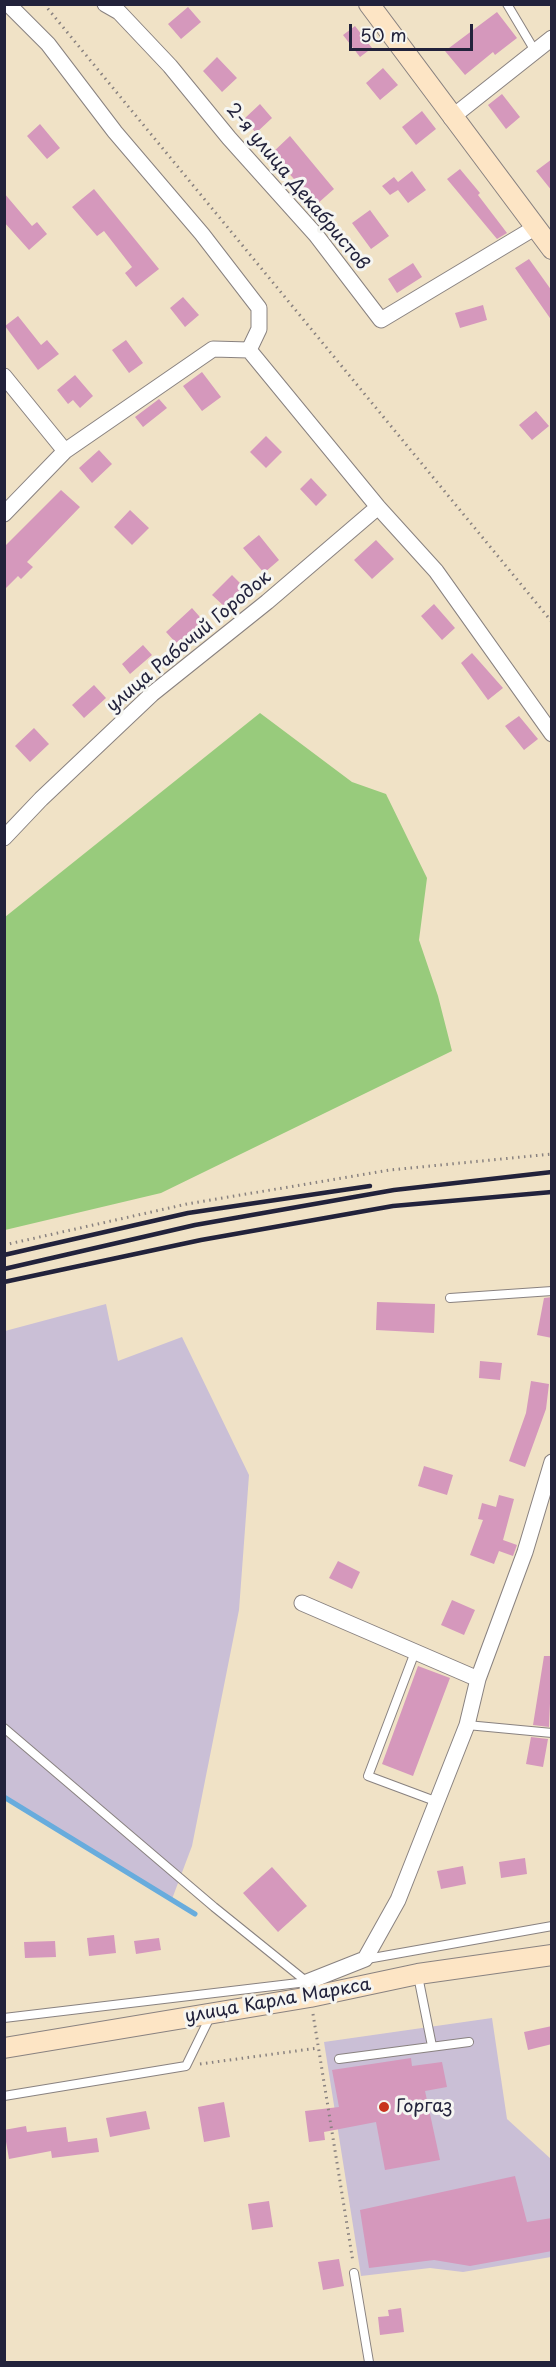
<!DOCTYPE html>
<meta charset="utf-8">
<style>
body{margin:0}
#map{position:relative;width:556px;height:2367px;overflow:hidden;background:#f0e2c6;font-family:"Playpen Sans",sans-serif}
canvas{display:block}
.frame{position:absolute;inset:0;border:6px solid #22223b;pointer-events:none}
.scale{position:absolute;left:349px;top:24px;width:124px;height:27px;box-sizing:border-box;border:3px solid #22223b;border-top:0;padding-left:8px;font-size:18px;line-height:21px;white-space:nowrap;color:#22223b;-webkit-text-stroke:4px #f6f6f2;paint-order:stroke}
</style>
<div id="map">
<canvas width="556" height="2367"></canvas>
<div class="frame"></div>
<div class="scale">50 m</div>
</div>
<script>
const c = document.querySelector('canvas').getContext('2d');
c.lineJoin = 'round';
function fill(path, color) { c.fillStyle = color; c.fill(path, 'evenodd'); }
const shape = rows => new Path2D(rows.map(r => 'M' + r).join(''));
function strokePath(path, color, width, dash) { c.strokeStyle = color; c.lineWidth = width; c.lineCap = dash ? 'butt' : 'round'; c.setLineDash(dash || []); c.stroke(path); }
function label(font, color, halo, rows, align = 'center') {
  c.font = font + ' "Playpen Sans",sans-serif'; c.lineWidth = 6; c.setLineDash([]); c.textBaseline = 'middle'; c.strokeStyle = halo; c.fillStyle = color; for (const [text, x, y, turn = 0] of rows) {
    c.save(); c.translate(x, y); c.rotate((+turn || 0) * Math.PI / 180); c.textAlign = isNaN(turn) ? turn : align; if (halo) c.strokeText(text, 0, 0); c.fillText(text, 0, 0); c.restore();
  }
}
fill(shape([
 [106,1304,118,1361,182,1337,249,1475,239,1610,192,1846,172,1899,5,1800,5,1331],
 [492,2018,507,2119,551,2159,551,2257,463,2272,430,2268,361,2276,324,2042]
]), '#cabfd6');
fill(shape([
 [260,713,352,782,386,794,427,878,419,940,438,996,452,1051,161,1193,5,1230,5,917]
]), '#98cb7c');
strokePath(shape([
 [4,1797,195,1914]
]), '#68acdd', 5);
fill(shape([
 [188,7,201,22,181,39,168,24],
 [497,12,517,38,495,55,493,52,465,75,445,51],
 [355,26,372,48,360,57,343,35],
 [217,57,237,78,222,92,203,71],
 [383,68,398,85,380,100,366,83],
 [502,94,520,117,506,129,488,105],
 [260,104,272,118,256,133,244,119],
 [422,111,436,129,416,145,402,127],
 [40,124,60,148,47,159,27,136],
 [290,136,334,189,317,204,271,154],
 [552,159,552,191,536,171],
 [460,169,480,193,478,195,507,233,497,239,447,179],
 [412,171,426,190,408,203,398,190,390,195,382,186,394,177,398,182],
 [94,189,159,269,136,287,125,273,132,267,104,231,97,236,72,207],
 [4,193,32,226,37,222,47,234,29,250,4,222],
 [370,210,389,236,371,249,352,223],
 [529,259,552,291,552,321,515,268],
 [413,263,422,277,397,293,388,279],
 [183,297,199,315,185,327,170,308],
 [483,305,487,320,460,328,455,313],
 [18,316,41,345,47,340,59,354,38,370,5,326],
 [126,340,143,363,129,373,112,350],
 [202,372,221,397,202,411,183,386],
 [75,375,93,396,80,408,73,400,68,404,57,390],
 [159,399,167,408,143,427,135,417],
 [536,411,549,426,532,440,519,425],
 [266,436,282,452,266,468,250,452],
 [99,450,112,464,92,483,79,468],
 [311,478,327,495,316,506,300,489],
 [61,490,80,507,27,562,33,567,21,579,18,576,4,590,4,547],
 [130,510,149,528,132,545,114,527],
 [259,535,279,560,264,573,243,548],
 [376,540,394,559,372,579,354,560],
 [232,575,244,587,225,607,212,595],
 [434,604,455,628,442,640,421,616],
 [192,608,207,625,185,644,181,639,176,643,166,632],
 [143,645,152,655,130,674,122,664],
 [472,653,503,688,488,700,461,663],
 [94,685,106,698,84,718,72,705],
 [519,716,538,739,524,750,505,726],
 [34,728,49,744,30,762,15,746],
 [552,1297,552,1338,537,1335,544,1298],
 [377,1302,435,1304,434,1333,376,1330],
 [480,1361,502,1363,500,1380,479,1378],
 [531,1381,549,1384,546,1409,525,1467,509,1461,526,1413],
 [424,1466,453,1475,447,1495,418,1486],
 [499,1495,514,1499,503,1540,517,1545,513,1556,499,1551,494,1564,470,1555,483,1520,478,1519,482,1503,496,1507],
 [338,1561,360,1572,352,1589,329,1578],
 [452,1600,475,1610,464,1635,441,1625],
 [544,1656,552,1656,549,1727,533,1725],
 [418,1666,450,1678,413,1776,382,1764],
 [531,1737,548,1739,543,1767,526,1764],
 [525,1858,527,1874,501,1878,499,1862],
 [463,1866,466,1884,441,1889,437,1871],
 [272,1867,307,1906,278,1932,243,1893],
 [114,1935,116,1953,89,1956,87,1938],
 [159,1938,161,1950,136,1954,134,1941],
 [55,1941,56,1957,25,1958,24,1942],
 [552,2026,552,2044,528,2050,524,2032],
 [411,2058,412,2066,442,2062,447,2087,425,2091,440,2160,385,2170,376,2122,324,2132,325,2140,309,2142,305,2111,339,2107,332,2070],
 [224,2102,230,2137,204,2142,198,2107],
 [146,2111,150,2129,110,2137,106,2118],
 [26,2126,27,2132,66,2127,68,2142,97,2138,99,2152,52,2158,51,2151,9,2159,4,2130],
 [515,2176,527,2222,552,2218,552,2251,470,2266,434,2260,369,2268,360,2210],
 [269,2201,273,2227,252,2230,248,2204],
 [339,2259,344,2286,323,2290,318,2262],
 [401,2308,404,2332,380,2335,378,2317,389,2316,388,2310]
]), '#d598bc');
const lane = shape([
 [507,4,535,51],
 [450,1298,552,1291],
 [415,1652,368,1776,435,1801],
 [467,1725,552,1733],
 [4,1728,214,1907,307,1982],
 [367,1959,552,1926],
 [418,1976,432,2046],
 [4,2018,307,1982],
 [339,2059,469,2042],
 [4,2096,186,2066,210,2017],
 [354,2273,369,2362]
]);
const street = shape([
 [8,4,48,44,115,132,202,234,259,308,259,329,249,350],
 [105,4,119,12,170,66,229,138,316,235,381,320,536,227],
 [451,118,552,38],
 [4,376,65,451],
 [4,514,65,451,213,349,249,350,378,507,436,571,552,734],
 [4,838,41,799,152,694,267,602,378,507],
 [302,1603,478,1679],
 [310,1997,307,1982,365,1959,398,1900,467,1725,478,1679,525,1552,552,1462]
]);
const secondary = shape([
 [369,4,552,249],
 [4,2048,310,1997,418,1974,552,1955]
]);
strokePath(lane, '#898280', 10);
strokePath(street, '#898280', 17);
strokePath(secondary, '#898280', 22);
strokePath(shape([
 [44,4,552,622],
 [4,1245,187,1204,390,1170,552,1154],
 [313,2014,353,2262],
 [200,2064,318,2048]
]), '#898280', 3, [1.5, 4.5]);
strokePath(lane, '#fff', 8);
strokePath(street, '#fff', 15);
strokePath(secondary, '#fde5c5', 20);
strokePath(shape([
 [4,1255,188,1213,370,1186],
 [4,1269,195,1225,394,1190,552,1172],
 [4,1282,201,1240,393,1206,552,1192]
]), '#22223b', 4.5);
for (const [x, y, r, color] of [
 [384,2107,6,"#c8321e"]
]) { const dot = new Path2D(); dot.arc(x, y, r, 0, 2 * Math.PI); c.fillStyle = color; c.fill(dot); strokePath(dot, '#f6f6f2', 2); }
label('18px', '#22223b', '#f6f6f2', [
 ["2-я улица Декабристов",297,187,50],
 ["улица Рабочий Городок",189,642,-40],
 ["улица Карла Маркса",278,2001,-10]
]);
label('18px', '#22223b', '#f6f6f2', [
 ["Горгаз",396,2107]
], 'left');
</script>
